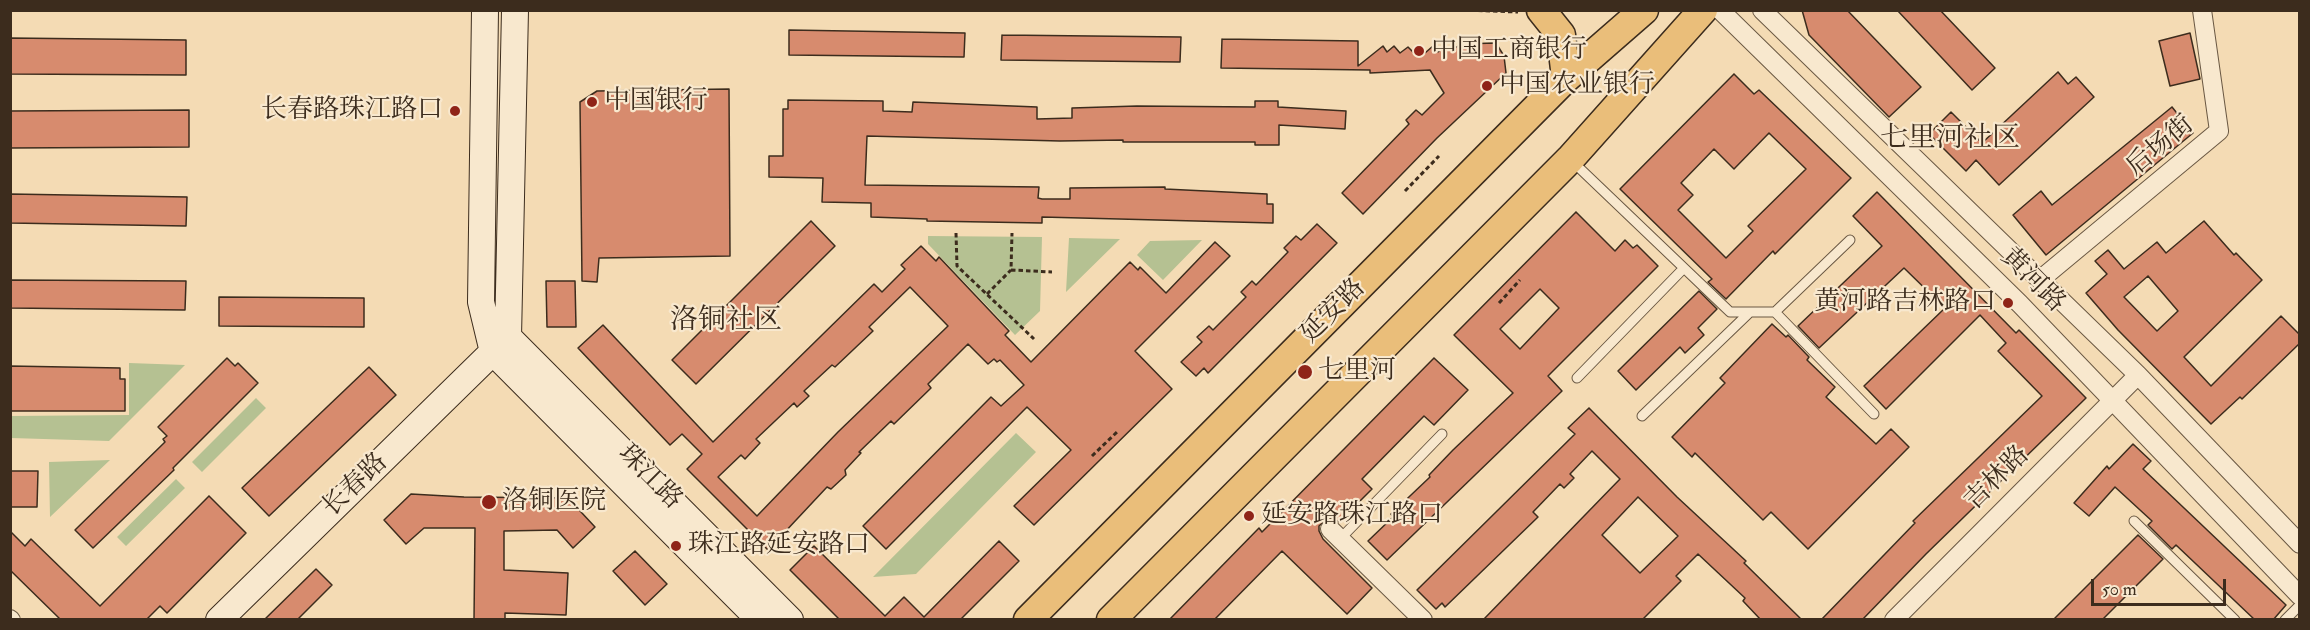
<!DOCTYPE html>
<meta charset="utf-8">
<style>
body{margin:0}
#map{position:relative;width:2310px;height:630px;overflow:hidden;background:#f4dbb4;font-family:"IM FELL Double Pica",serif}
canvas{display:block}
.frame{position:absolute;inset:0;border:12px solid #3c2c1d;pointer-events:none}
.scale{position:absolute;left:2091px;top:579px;width:135px;height:27px;box-sizing:border-box;border:3px solid #3c2c1d;border-top:0;padding-left:8px;font-size:18px;line-height:21px;white-space:nowrap;color:#3c2c1d;-webkit-text-stroke:4px #f8e8ce;paint-order:stroke}
</style>
<div id="map">
<canvas width="2310" height="630"></canvas>
<div class="frame"></div>
<div class="scale">50 m</div>
</div>
<script>
const c = document.querySelector('canvas').getContext('2d');
c.lineJoin = 'round';
function fill(path, color) { c.fillStyle = color; c.fill(path, 'evenodd'); }
const shape = rows => new Path2D(rows.map(r => 'M' + r).join(''));
function strokePath(path, color, width, dash) { c.strokeStyle = color; c.lineWidth = width; c.lineCap = dash ? 'butt' : 'round'; c.setLineDash(dash || []); c.stroke(path); }
function label(font, color, halo, rows, align = 'center') {
  c.font = font + ' "IM FELL Double Pica","Noto Serif SC",serif'; c.lineWidth = 4.5; c.setLineDash([]); c.textBaseline = 'middle'; c.strokeStyle = halo; c.fillStyle = color; for (const [text, x, y, turn = 0] of rows) {
    c.save(); c.translate(x, y); c.rotate((+turn || 0) * Math.PI / 180); c.textAlign = isNaN(turn) ? turn : align; if (halo) c.strokeText(text, 0, 0); c.fillText(text, 0, 0); c.restore();
  }
}
fill(shape([
 [928,236,1042,237,1040,311,1015,335,928,244],
 [1069,238,1120,239,1066,292],
 [1202,240,1163,280,1137,255,1150,241],
 [129,363,185,365,109,441,11,438,11,416,129,415],
 [256,398,266,408,202,472,192,462],
 [1016,433,1036,452,916,574,873,577],
 [110,460,50,517,49,462],
 [176,479,185,488,126,546,117,537]
]), '#b5c192');
const building = shape([
 [1802,10,1847,10,1921,87,1889,117,1809,35,1802,10],
 [1897,10,1940,10,1995,68,1972,90,1897,10],
 [789,30,965,33,964,57,789,55,789,30],
 [2190,33,2200,79,2170,86,2159,41,2190,33],
 [1002,35,1181,37,1180,62,1001,60,1002,35],
 [10,38,186,40,186,75,10,74,10,38],
 [1222,39,1358,41,1358,66,1383,46,1387,52,1394,46,1400,53,1408,47,1413,52,1420,46,1425,53,1433,46,1438,52,1446,46,1452,50,1461,44,1496,43,1504,56,1506,73,1437,138,1363,214,1342,193,1409,124,1406,120,1416,110,1422,115,1444,93,1430,70,1370,73,1370,70,1221,68,1222,39],
 [2058,72,2068,84,2076,77,2094,97,1999,185,1976,160,1966,171,1929,134,1951,112,1982,143,2058,72],
 [1734,74,1754,94,1759,90,1851,178,1775,254,1773,251,1726,299,1708,282,1712,279,1620,189,1734,74],
 [1769,133,1806,169,1748,226,1753,231,1726,258,1678,210,1693,195,1681,183,1714,149,1734,169,1769,133],
 [729,89,730,256,599,258,597,282,582,281,580,102,597,91,729,89],
 [788,100,883,101,883,111,912,112,913,102,1037,107,1037,119,1072,118,1072,108,1137,106,1255,107,1255,101,1278,101,1278,107,1346,111,1345,129,1279,125,1279,145,1255,145,1255,142,1123,142,1123,140,1060,141,867,136,865,185,1039,187,1038,198,1042,199,1070,199,1070,188,1165,187,1165,189,1267,194,1267,204,1273,204,1273,223,1042,217,1042,223,927,221,927,219,871,217,871,203,822,202,823,178,769,177,769,156,783,156,783,109,788,109,788,100],
 [2172,107,2193,133,2046,255,2013,215,2041,191,2052,205,2172,107],
 [189,110,189,147,10,148,10,111,189,110],
 [1877,192,2016,333,2019,330,2086,398,1926,554,1862,620,1821,620,1915,523,1913,521,2042,396,1998,351,2006,343,1980,315,1886,409,1864,386,1945,308,1904,268,1819,348,1798,326,1882,246,1853,216,1877,192],
 [10,194,187,197,186,226,10,223,10,194],
 [1576,212,1615,251,1625,240,1633,248,1637,245,1658,266,1548,376,1562,391,1387,560,1368,541,1393,517,1391,514,1430,477,1429,475,1453,450,1513,393,1454,335,1576,212],
 [1540,289,1559,308,1520,349,1500,329,1540,289],
 [811,221,835,246,696,384,672,360,811,221],
 [2204,221,2234,255,2236,253,2262,280,2184,357,2211,386,2281,316,2300,335,2300,343,2242,399,2240,397,2211,424,2118,330,2086,293,2107,274,2095,261,2108,250,2124,269,2157,242,2166,253,2204,221],
 [2148,276,2178,311,2157,331,2124,297,2148,276],
 [1317,224,1337,243,1208,373,1204,368,1196,376,1181,362,1202,342,1197,337,1209,326,1213,330,1246,297,1241,292,1252,281,1256,285,1288,252,1284,248,1296,236,1301,240,1317,224],
 [1215,242,1230,256,1135,351,1172,389,1034,525,1014,506,1071,450,1027,407,886,549,863,526,991,397,1001,406,1024,385,1000,360,997,362,994,359,988,364,968,344,928,384,931,388,894,424,891,421,859,452,861,453,845,470,846,475,831,489,827,487,768,550,687,469,702,454,682,434,670,445,578,348,603,325,713,442,874,284,882,292,905,269,901,265,921,246,936,261,939,257,1009,331,1005,335,1031,362,1130,262,1138,270,1140,267,1166,293,1215,242],
 [910,287,948,326,838,432,757,516,718,477,741,455,745,459,760,443,756,439,794,403,797,407,809,396,804,391,832,365,835,367,873,331,869,327,910,287],
 [10,280,186,281,185,310,10,308,10,280],
 [546,281,575,281,576,327,547,327,546,281],
 [1699,291,1717,309,1698,328,1704,335,1685,353,1680,347,1636,390,1618,371,1699,291],
 [219,297,364,298,364,327,219,326,219,297],
 [1772,324,1786,337,1788,335,1809,357,1807,360,1835,387,1826,397,1876,444,1891,429,1909,447,1808,549,1771,512,1763,520,1695,453,1692,457,1672,437,1725,383,1720,378,1772,324],
 [227,358,235,366,238,363,258,383,173,468,174,470,93,548,75,530,165,442,163,439,167,436,158,427,227,358],
 [1434,358,1468,390,1434,425,1424,416,1362,479,1372,489,1339,522,1333,518,1328,518,1319,526,1319,531,1323,539,1372,588,1347,614,1282,551,1214,620,1169,620,1259,528,1262,532,1434,358],
 [10,366,120,368,120,379,125,379,125,411,10,411,10,366],
 [369,367,396,395,269,516,242,488,369,367],
 [1589,408,1677,497,1746,561,1744,563,1802,620,1761,620,1743,601,1745,598,1698,554,1676,576,1681,581,1642,620,1483,620,1620,479,1592,451,1570,474,1574,478,1564,488,1560,484,1533,512,1538,517,1445,607,1442,603,1436,609,1417,590,1575,434,1568,428,1589,408],
 [1638,497,1678,536,1640,573,1602,535,1638,497],
 [2133,444,2151,461,2143,469,2286,605,2273,620,2255,620,2176,545,2172,549,2148,525,2152,521,2115,487,2089,516,2074,503,2107,466,2109,469,2133,444],
 [10,471,38,471,37,507,10,507,10,471],
 [411,494,464,497,568,498,595,527,573,548,557,530,504,531,504,570,568,573,566,615,505,613,505,620,474,620,475,528,424,528,406,544,384,520,411,494],
 [209,496,246,533,167,613,160,606,146,620,61,620,10,570,10,531,25,546,31,539,100,606,209,496],
 [2138,535,2163,559,2102,620,2053,620,2138,535],
 [999,541,1019,561,960,620,840,620,790,570,814,546,885,616,904,597,924,617,999,541],
 [635,551,667,584,645,605,613,571,635,551],
 [316,569,332,585,297,620,264,620,316,569]
]);
fill(building, '#d78b6e');
strokePath(building, '#3c2c1d', 1.5);
const service = shape([
 [1572,161,1730,312,1775,312,1874,414],
 [1775,312,1850,240],
 [1577,378,1683,269],
 [1642,416,1749,313],
 [2134,521,2235,620],
 [1340,539,1442,434],
 [2285,620,2300,605]
]);
const minor = shape([
 [1720,10,2020,304,2300,596],
 [1762,10,2138,375,2300,544],
 [2041,279,2219,131,2202,10],
 [1330,529,1423,620],
 [10,619,11,620],
 [1894,620,2138,375]
]);
const secondary = shape([
 [485,10,481,302,493,352],
 [508,337,790,620],
 [493,352,760,620],
 [219,620,508,337,515,10]
]);
const primary = shape([
 [1541,10,1561,35,1566,78],
 [1028,620,1566,78,1644,10],
 [1111,620,1570,159,1703,10]
]);
strokePath(service, '#6a5843', 11);
strokePath(minor, '#6a5843', 20);
strokePath(secondary, '#3c2c1d', 28);
strokePath(primary, '#3c2c1d', 31);
strokePath(shape([
 [1463,10,1518,12],
 [1405,191,1439,156],
 [956,233,957,266,1034,339],
 [1011,270,1052,272],
 [987,294,1011,270,1012,233],
 [1499,303,1520,280],
 [1092,456,1117,432]
]), '#3c2c1d', 3, [4.5, 3]);
strokePath(service, '#f8e8ce', 9);
strokePath(minor, '#f8e8ce', 18);
strokePath(secondary, '#f8e8ce', 26);
strokePath(primary, '#eabe7a', 28);
for (const [x, y, r, color] of [
 [1419,51,6,"#8f2418"],
 [1487,86,6,"#8f2418"],
 [592,102,6,"#8f2418"],
 [455,111,6,"#8f2418"],
 [2008,303,6,"#8f2418"],
 [1305,372,8,"#8f2418"],
 [489,502,8,"#8f2418"],
 [1249,516,6,"#8f2418"],
 [676,546,6,"#8f2418"]
]) { const dot = new Path2D(); dot.arc(x, y, r, 0, 2 * Math.PI); c.fillStyle = color; c.fill(dot); strokePath(dot, '#f8e8ce', 2); }
label('26px', '#3c2c1d', '#f8e8ce', [
 ["中国工商银行",1431,51],
 ["中国农业银行",1499,86],
 ["中国银行",604,102],
 ["长春路珠江路口",443,111,"right"],
 ["黄河路吉林路口",1996,303,"right"],
 ["七里河",1318,372],
 ["洛铜医院",502,502],
 ["延安路珠江路口",1261,516],
 ["珠江路延安路口",688,546]
], 'left');
label('26px', '#3c2c1d', '#f8e8ce', [
 ["后场街",2161,147,-40],
 ["黄河路",2032,281,45],
 ["延安路",1334,312,-45],
 ["珠江路",649,478,45],
 ["吉林路",1998,479,-45],
 ["长春路",356,486,-44]
]);
label('28px', '#3c2c1d', '#f8e8ce', [
 ["七里河社区",1950,140],
 ["洛铜社区",726,322]
]);
</script>
